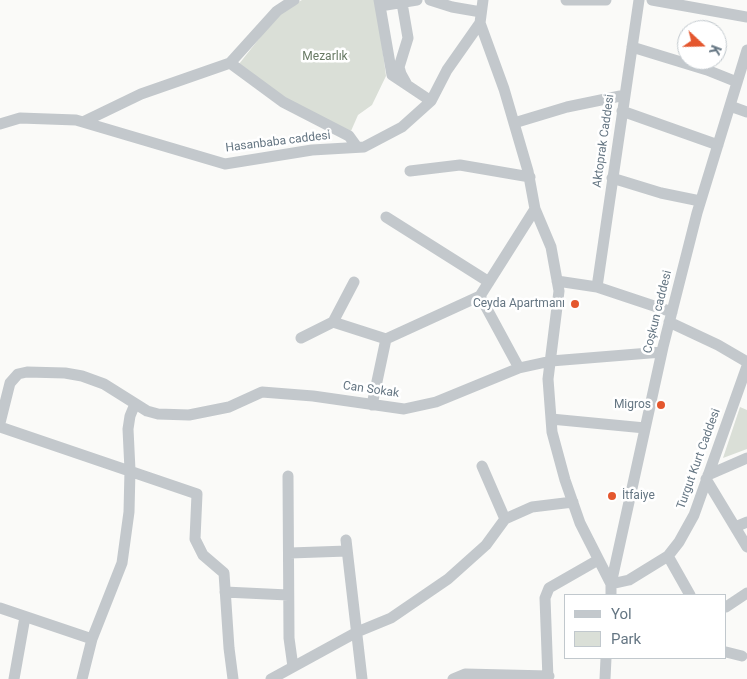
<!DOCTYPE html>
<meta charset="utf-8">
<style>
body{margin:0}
#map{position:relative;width:747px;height:679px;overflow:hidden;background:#fafaf8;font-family:Roboto,sans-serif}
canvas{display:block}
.legend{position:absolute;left:564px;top:594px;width:162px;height:65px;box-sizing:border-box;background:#fff;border:1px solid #c1c8cd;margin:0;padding:6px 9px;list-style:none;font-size:15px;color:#657683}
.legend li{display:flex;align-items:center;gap:10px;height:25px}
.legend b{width:25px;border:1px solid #c1c8cd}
.north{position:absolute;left:677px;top:20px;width:50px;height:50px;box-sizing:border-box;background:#fff;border:1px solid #c1c8cd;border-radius:50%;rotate:111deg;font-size:14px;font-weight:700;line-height:20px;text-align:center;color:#657683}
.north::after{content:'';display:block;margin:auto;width:18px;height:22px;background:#e4572e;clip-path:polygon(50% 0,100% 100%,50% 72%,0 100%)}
</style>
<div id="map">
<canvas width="747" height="679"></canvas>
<ul class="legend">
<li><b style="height:6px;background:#c3c8cc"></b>Yol</li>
<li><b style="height:14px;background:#dadfd7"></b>Park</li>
</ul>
<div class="north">K</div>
</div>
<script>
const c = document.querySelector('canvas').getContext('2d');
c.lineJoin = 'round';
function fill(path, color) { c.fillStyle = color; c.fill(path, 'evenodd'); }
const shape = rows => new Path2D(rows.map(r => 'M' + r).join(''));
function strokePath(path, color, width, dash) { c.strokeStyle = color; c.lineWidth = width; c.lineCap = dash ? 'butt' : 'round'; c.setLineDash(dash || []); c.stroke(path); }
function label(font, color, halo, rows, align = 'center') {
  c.font = font + ' Roboto,sans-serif'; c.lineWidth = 5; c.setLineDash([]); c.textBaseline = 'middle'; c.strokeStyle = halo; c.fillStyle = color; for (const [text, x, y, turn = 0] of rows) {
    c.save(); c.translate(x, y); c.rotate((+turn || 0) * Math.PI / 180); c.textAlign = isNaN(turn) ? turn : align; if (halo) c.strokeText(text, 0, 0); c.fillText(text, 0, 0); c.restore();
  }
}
fill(shape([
 [302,0,376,0,386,76,372,105,358,115,351,131,283,102,239,64,281,11],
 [740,407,747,410,747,449,723,458]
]), '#dadfd7');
strokePath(shape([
 [379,0,392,75,431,101],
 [430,0,452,7,481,12],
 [483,0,480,23,504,89,528,171,535,209,551,247,559,291,548,379,552,432,565,480,580,523,611,584],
 [566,0,606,0],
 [652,0,747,17],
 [402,3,408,38,399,67,401,74,406,83],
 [380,6,417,0],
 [632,47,707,70,737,82],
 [230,63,283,102,349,136,357,147],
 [730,106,747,112],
 [622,111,718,145],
 [83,122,141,94,230,63,277,11,294,0],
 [514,123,567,107,625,95],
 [0,124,20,118,76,120,225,164,312,150,364,147,402,127,431,101,447,70,480,23],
 [410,171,460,165,530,177],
 [612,178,661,193,700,201],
 [386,217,489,282],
 [557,281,597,287,672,312],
 [597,287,639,0],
 [480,296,519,368],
 [333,322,386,339,480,296,535,209],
 [669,322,718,345,747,362],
 [301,338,333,322,354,282],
 [372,405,386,339],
 [551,419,645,428],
 [0,423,10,383,18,374,27,372,65,373,82,376,104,384,147,411,158,414,189,415,229,407,262,392,313,396,404,409,436,402,519,368,551,361,662,352],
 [0,427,197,494,195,539,203,555,224,573,229,648,233,679],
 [482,466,505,519],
 [708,475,747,458],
 [288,476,289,638,293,667],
 [706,479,747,547],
 [735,527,747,522],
 [346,540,362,679],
 [290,553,347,551],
 [668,556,679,542,694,515,747,366],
 [611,584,629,580,668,556,690,595],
 [225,592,288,595],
 [611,595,611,584,663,347,697,213,747,50],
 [726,607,747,593],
 [0,608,92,639],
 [726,652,742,656],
 [14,679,25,617],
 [82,679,92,639,122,563,129,512,130,470,128,429,130,416,135,404],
 [271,679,357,632,391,618,448,579,486,545,505,519,532,507,573,502],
 [453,679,465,674,549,676],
 [548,679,545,598,549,588,598,560],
 [605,679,606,658]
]), '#c3c8cc', 11);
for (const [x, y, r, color] of [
 [575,304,5,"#e4572e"],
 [661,405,5,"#e4572e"],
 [612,496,5,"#e4572e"]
]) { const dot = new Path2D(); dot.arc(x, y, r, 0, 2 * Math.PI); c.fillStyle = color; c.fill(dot); strokePath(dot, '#fff', 2); }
label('12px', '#687a64', '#fff', [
 ["Mezarlık",325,57]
]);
label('12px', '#657683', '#fff', [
 ["Aktoprak Caddesi",604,141,-82],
 ["Hasanbaba caddesi",278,142,-7],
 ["Coşkun caddesi",658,312,-76],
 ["Can Sokak",371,390,8],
 ["Turgut Kurt Caddesi",699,459,-70]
]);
label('12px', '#657683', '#fff', [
 ["Ceyda Apartmanı",565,304],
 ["Migros",651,405],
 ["İtfaiye",622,496,"left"]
], 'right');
</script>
